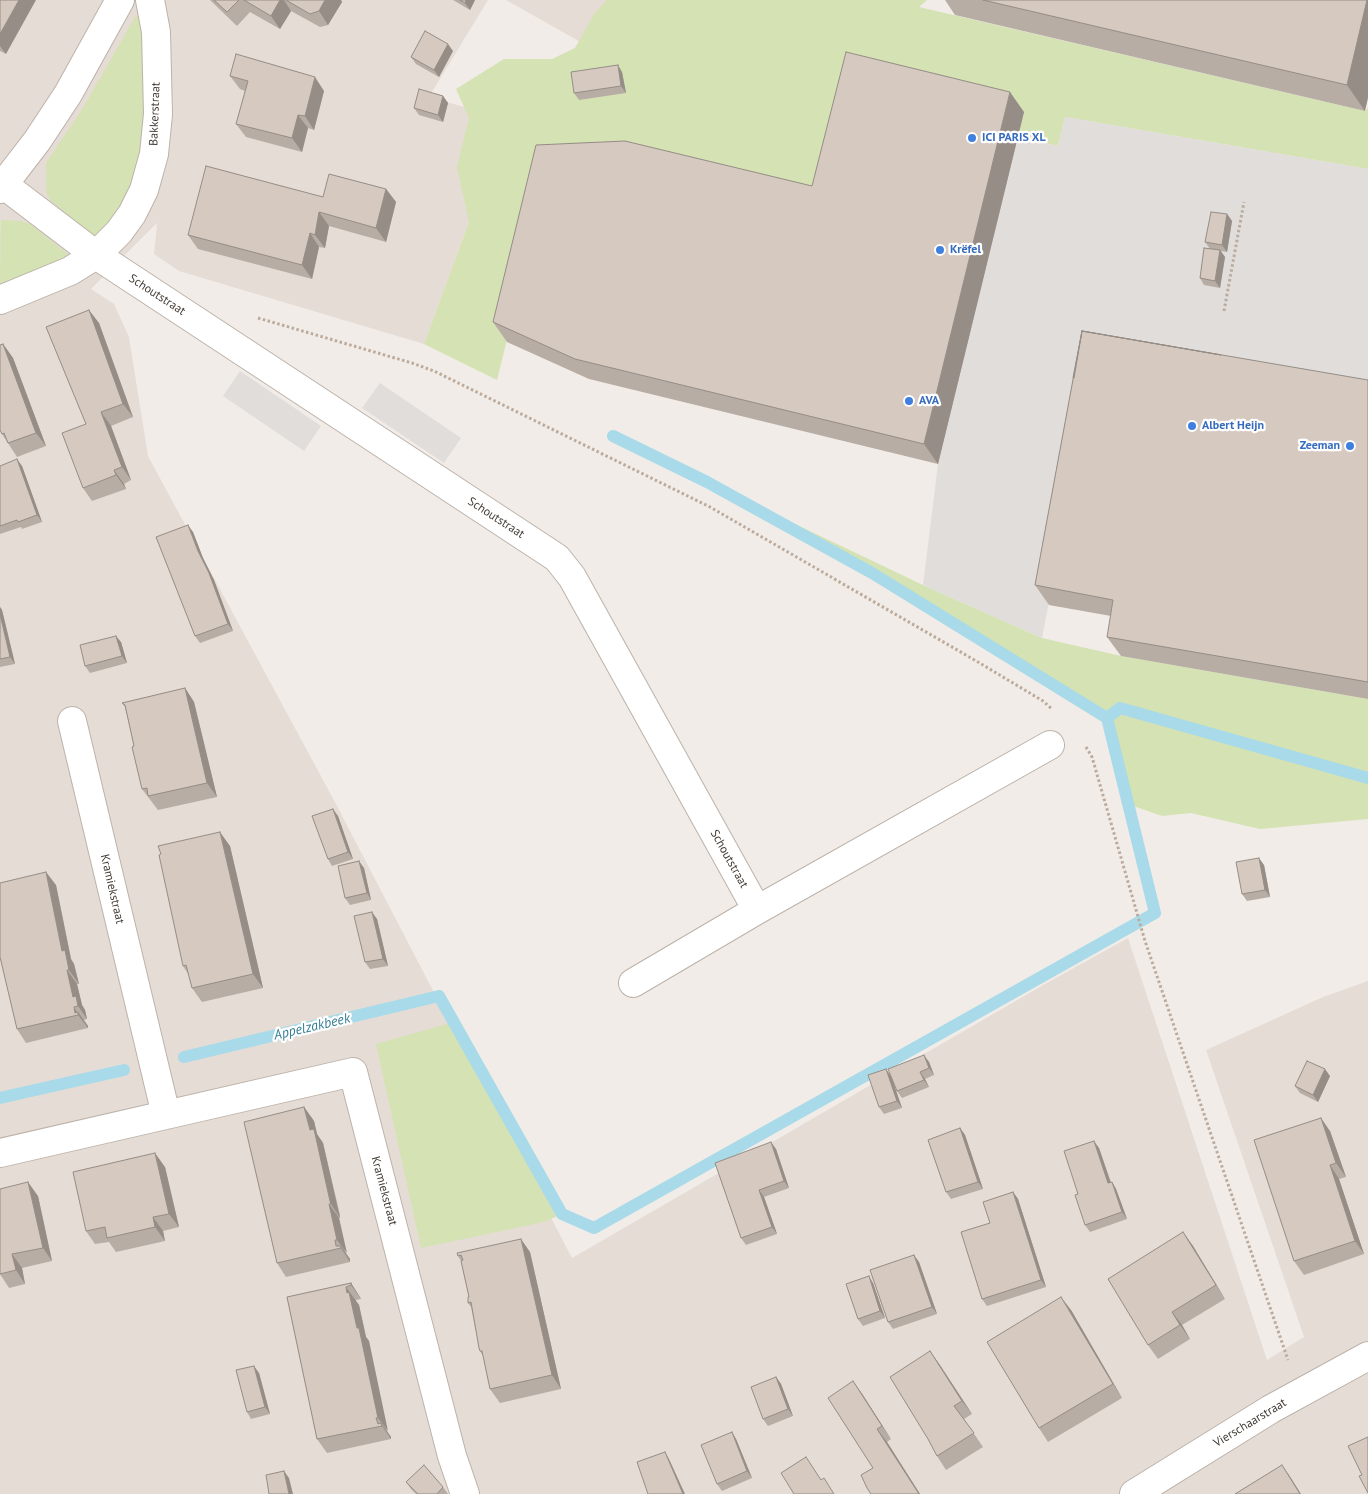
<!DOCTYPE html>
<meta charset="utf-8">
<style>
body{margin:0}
canvas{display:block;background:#f1ece7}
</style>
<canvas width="1368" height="1494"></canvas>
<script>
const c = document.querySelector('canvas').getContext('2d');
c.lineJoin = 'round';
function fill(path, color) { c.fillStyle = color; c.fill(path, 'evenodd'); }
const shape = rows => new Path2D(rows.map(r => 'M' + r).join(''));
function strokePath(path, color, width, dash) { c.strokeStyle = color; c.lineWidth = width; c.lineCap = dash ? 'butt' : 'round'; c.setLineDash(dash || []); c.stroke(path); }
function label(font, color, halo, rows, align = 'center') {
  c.font = font + ' "PT Sans",sans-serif'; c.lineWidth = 4.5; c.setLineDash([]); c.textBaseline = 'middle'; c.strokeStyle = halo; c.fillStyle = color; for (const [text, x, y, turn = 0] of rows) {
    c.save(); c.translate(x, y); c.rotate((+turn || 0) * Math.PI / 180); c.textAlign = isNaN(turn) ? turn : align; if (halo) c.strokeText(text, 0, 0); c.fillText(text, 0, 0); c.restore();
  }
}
fill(shape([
 [0,0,488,0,429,97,489,114,469,222,424,344,179,271,154,254,157,223,91,289,114,304,129,337,148,456,336,804,572,1258,1045,984,1128,938,1267,1360,1304,1337,1206,1050,1323,997,1368,981,1368,1494,0,1494],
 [506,0,643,0,630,70]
]), '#e5ddd5');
fill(shape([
 [607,0,927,0,919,7,1365,111,1368,108,1368,169,1065,117,1058,146,1018,137,1024,113,826,206,550,165,497,380,424,344,469,222,457,167,469,118,456,89,504,59,552,59,575,48,594,14],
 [140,16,142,17,148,109,136,186,98,240,51,201,46,192,46,163,83,108,135,17],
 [1,220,20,221,30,224,73,258,0,290],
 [707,482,923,585,1042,638,1121,656,1368,699,1368,819,1260,829,1191,813,1162,816,1128,804,1107,717,872,573],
 [454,1022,562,1214,544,1222,421,1248,376,1044]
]), '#d5e2b3');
fill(shape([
 [1065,117,1368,169,1368,387,1090,387,1042,638,923,585,938,464,1018,137,1058,146],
 [240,371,321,426,304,451,223,396],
 [380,383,461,438,444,463,362,408]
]), '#e0dddb');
strokePath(shape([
 [613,436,707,482,872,573,1107,718],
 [184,1057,439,996,562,1214,594,1228,1155,913,1107,718,1120,708,1368,778],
 [0,1098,124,1070]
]), '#a8dae9', 12);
const minor = shape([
 [4,185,96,255,557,558,572,577,757,910],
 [0,300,70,271,96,255,119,232,132,214,144,190,154,154,158,114,156,32,150,0],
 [72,721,166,1115],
 [633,983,757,910,1050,745],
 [0,1153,353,1072,452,1456,465,1494],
 [1134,1494,1271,1409,1368,1356]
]);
const tertiary = shape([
 [0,189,37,141,68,94,120,0]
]);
strokePath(minor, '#bcb2aa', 30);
strokePath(tertiary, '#bcb2aa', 30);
strokePath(shape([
 [1224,311,1244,202],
 [258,318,412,363,434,371,710,507,978,662,1043,701,1052,709],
 [1086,747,1092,757,1145,941,1288,1360]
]), '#bcab9d', 3, [2.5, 2.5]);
strokePath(minor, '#fff', 28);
strokePath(tertiary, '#fff', 28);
fill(shape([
 [0,0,6,54,0,51],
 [210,0,341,0,342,2,328,25,320,27,291,11,280,29,250,12,237,26],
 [453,0,475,0,470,10],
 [945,0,1368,0,1365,111,955,15],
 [453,51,439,77,416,64,411,57],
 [622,72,626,93,579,100,574,93],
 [230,76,324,91,314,130,308,128,302,152,246,137,236,124,245,91,240,89],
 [443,96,448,103,443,122,419,115,414,108],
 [1024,112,938,464,589,379,507,342,493,322,812,186],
 [386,189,396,202,386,242,329,226,325,248,319,247,312,279,198,249,188,235,323,197],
 [1227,214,1232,221,1227,252,1220,251,1225,257,1220,288,1204,285,1200,278,1210,249,1205,242],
 [99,323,133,417,111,426,131,480,124,484,126,489,92,501,83,488,86,424],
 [3,344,13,358,46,446,17,457,2,434],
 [1073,378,1368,380,1368,699,1121,656,1107,637,1111,616,1049,605,1035,585,1073,379],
 [0,466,22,466,42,522,22,529,21,527,0,534],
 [193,532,203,558,214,580,233,631,200,643,195,636],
 [0,607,2,610,15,664,0,667],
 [121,642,127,663,90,673,85,666],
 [185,688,194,702,217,797,158,810,142,789,134,746,125,707,122,703],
 [338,816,353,859,332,866,328,859],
 [230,846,263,988,202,1002,192,988,189,975,183,966],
 [1264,865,1270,897,1247,901,1242,894],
 [364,868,371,900,350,905,345,898],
 [56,885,71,959,74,964,79,984,77,984,82,1005,85,1010,87,1019,84,1020,88,1026,88,1028,26,1043,17,1029],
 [377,919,388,966,370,969,365,962],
 [929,1062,934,1075,925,1079,929,1087,902,1098,897,1091],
 [891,1076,902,1108,884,1114,879,1107],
 [1330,1076,1318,1102,1300,1093,1295,1086],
 [304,1107,314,1121,317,1134,323,1143,340,1215,340,1218,339,1218,346,1254,350,1259,350,1262,286,1277,277,1263],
 [960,1128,965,1135,983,1189,951,1199,946,1192],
 [1330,1131,1346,1177,1339,1179,1364,1254,1304,1275,1294,1261],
 [1099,1148,1111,1182,1112,1182,1116,1189,1127,1219,1090,1232,1085,1225,1078,1194],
 [776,1149,789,1188,764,1197,777,1234,746,1245,741,1238,715,1163],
 [165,1167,179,1227,163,1231,165,1241,116,1252,109,1242,95,1244,86,1231],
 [1013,1192,1018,1199,1046,1287,987,1306,982,1299],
 [38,1196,52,1261,22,1268,25,1284,9,1288,0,1274],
 [1183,1232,1193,1246,1225,1299,1182,1325,1190,1339,1158,1359,1148,1345],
 [530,1252,561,1389,500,1403,490,1389,483,1356,480,1351,471,1307,468,1303,469,1297,461,1261,458,1256,457,1253],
 [919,1262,937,1314,893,1329,888,1322],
 [351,1283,361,1299,356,1300,356,1301,359,1305,366,1337,369,1341,387,1431,391,1437,391,1439,327,1453,317,1439,287,1297],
 [873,1283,885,1318,863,1326,858,1319],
 [1071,1310,1122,1398,1048,1442,1039,1428],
 [930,1351,972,1414,964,1419,983,1447,946,1470,937,1456],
 [259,1373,270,1414,251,1419,247,1412],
 [776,1377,781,1384,793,1416,768,1426,763,1419],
 [853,1381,891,1439,887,1442,920,1494,871,1494,873,1468],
 [732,1432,736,1439,752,1478,722,1491,717,1484],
 [406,1482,443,1487,448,1494,416,1494,411,1489]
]), '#b7ada5');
fill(shape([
 [19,0,36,0,6,54,0,46,0,34],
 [280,0,284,0,291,11,280,29,271,16],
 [325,0,341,0,342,2,328,25,319,11],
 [466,0,475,0,470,10,465,3],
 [1367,0,1368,0,1368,98,1365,111,1347,85],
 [448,44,453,51,439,77,434,70],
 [618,65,622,72,626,93,621,86],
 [315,77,324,91,314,130,305,116],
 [1010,92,1024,112,938,464,924,444],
 [443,96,448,103,443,122,438,115],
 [298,115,308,128,302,152,292,138],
 [386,189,396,202,386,242,376,228],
 [319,212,329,226,325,248,315,235],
 [1227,214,1232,221,1227,252,1222,245],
 [310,233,319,247,312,279,302,265],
 [1220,250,1225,257,1220,288,1215,281],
 [89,310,99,323,133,417,123,404],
 [3,344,13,358,46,446,36,433],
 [101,412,111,426,131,480,122,467],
 [17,459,22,466,42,522,37,515],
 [114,470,124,484,126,489,116,475],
 [188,525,193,532,203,558,214,580,233,631,228,624,198,551],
 [0,607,2,610,15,664,10,657,0,614],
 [116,636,121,642,127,663,122,656],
 [185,688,194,702,217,797,207,783],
 [333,809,338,816,353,859,348,852],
 [220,832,230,846,263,988,253,974],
 [1259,858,1264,865,1270,897,1265,890],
 [359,861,364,868,371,900,367,893],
 [46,872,56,885,71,959,74,964,79,984,69,970,62,951],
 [372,912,377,919,388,966,383,959],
 [67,970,77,984,82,1005,85,1010,87,1019,78,1006,73,997],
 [74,1007,78,1014,78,1012,88,1026,88,1028,78,1015,75,1013],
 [924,1055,929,1062,934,1075,929,1068],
 [886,1069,891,1076,902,1108,897,1101],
 [1325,1069,1330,1076,1318,1102,1313,1095],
 [920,1072,925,1079,929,1087,924,1080],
 [304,1107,314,1121,317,1134,323,1143,340,1218,331,1204],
 [1321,1118,1330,1131,1346,1177,1336,1163],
 [960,1128,965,1135,983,1189,978,1182],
 [1094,1141,1099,1148,1113,1190,1108,1183],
 [771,1142,776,1149,789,1188,784,1181],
 [155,1153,165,1167,179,1227,169,1214],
 [1330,1165,1339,1179,1364,1254,1355,1241],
 [28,1182,38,1196,52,1261,43,1248],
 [1112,1182,1116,1189,1127,1219,1122,1212],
 [759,1190,764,1197,777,1234,772,1227],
 [1013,1192,1018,1199,1046,1287,1041,1280],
 [329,1204,339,1218,347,1253,337,1240],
 [153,1217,163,1231,165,1241,155,1227],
 [1183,1232,1193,1246,1225,1299,1216,1285],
 [521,1239,530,1252,561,1389,552,1375],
 [341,1246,350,1259,350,1262,341,1248],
 [12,1254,22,1268,25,1284,16,1270],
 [914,1255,919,1262,937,1314,932,1307],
 [869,1276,873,1283,885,1318,880,1311],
 [351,1283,360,1297,361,1299,351,1285],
 [346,1287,359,1305,366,1337,369,1341,388,1431,378,1418,357,1328],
 [1061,1297,1071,1310,1122,1398,1113,1384],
 [1172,1312,1182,1325,1190,1339,1180,1325],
 [930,1351,940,1365,972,1414,962,1401],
 [254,1366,259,1373,270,1414,265,1407],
 [776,1377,781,1384,793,1416,788,1409],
 [853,1381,863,1395,891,1439,882,1426],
 [381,1423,391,1437,391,1439,382,1426],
 [877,1429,887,1442,920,1494,919,1494],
 [732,1432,736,1439,752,1478,747,1471],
 [665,1452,669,1459,685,1494,683,1494],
 [1282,1465,1291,1478,1301,1494,1300,1494],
 [284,1471,289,1478,293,1494,289,1494]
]), '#958d86');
const building = shape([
 [0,0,19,0,0,34,0,0],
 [214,0,239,0,227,12,214,0],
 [244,0,280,0,271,16,244,0],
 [286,0,325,0,319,11,310,14,286,0],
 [460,0,466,0,465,3,460,0],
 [983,0,1367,0,1347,85,983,0],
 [425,31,448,44,434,70,411,57,425,31],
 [846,52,1010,92,924,444,575,359,493,322,536,145,625,141,812,186,846,52],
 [236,54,315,77,305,116,298,115,292,138,236,124,248,81,230,76,236,54],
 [618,65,621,86,574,93,571,72,618,65],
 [419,89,443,96,438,115,414,108,419,89],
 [206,166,323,197,329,174,386,189,376,228,319,212,315,235,310,233,302,265,188,235,206,166],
 [1211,212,1227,214,1222,245,1205,242,1211,212],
 [1204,248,1220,250,1215,281,1200,278,1204,248],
 [89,310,123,404,101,412,122,467,114,470,116,475,83,488,62,433,86,424,46,327,89,310],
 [1082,331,1368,380,1368,682,1107,637,1113,600,1035,585,1082,331],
 [1082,331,1221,355,1082,331,1074,378,1073,378,1082,331],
 [3,344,36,433,8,443,4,433,2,434,0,430,0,345,3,344],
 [17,459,37,515,18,522,17,520,0,526,0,466,17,459],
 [188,525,198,551,209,573,228,624,195,636,156,537,188,525],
 [0,614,10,657,0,659,0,614],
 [116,636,122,656,85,666,80,645,116,636],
 [185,688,207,783,148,796,147,788,142,789,132,747,134,746,125,705,122,703,185,688],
 [333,809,348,852,328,859,312,816,333,809],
 [220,832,253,974,192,988,186,965,183,966,159,855,161,854,158,846,220,832],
 [1259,858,1265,890,1242,894,1236,862,1259,858],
 [359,861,367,893,345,898,338,866,359,861],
 [46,872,62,951,65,950,69,970,67,970,73,997,76,996,78,1006,74,1007,75,1013,78,1012,78,1015,17,1029,0,957,0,883,46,872],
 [372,912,383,959,365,962,354,916,372,912],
 [924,1055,929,1068,920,1072,924,1080,897,1091,888,1069,924,1055],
 [1307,1061,1325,1069,1313,1095,1295,1086,1307,1061],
 [886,1069,897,1101,879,1107,868,1075,886,1069],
 [304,1107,310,1130,314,1129,330,1201,331,1204,329,1204,337,1240,335,1240,336,1246,341,1246,341,1248,277,1263,244,1122,304,1107],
 [1321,1118,1336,1163,1330,1165,1355,1241,1294,1261,1254,1140,1321,1118],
 [960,1128,978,1182,946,1192,928,1140,960,1128],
 [1094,1141,1108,1183,1112,1182,1122,1212,1085,1225,1075,1195,1078,1194,1064,1151,1094,1141],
 [771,1142,784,1181,759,1190,772,1227,741,1238,715,1163,771,1142],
 [155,1153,169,1214,153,1217,155,1227,107,1238,105,1227,86,1231,73,1172,155,1153],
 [28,1182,43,1248,12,1254,16,1270,0,1274,0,1189,28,1182],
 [1013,1192,1041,1280,982,1299,961,1232,990,1223,983,1202,1013,1192],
 [1183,1232,1216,1285,1172,1312,1180,1325,1148,1345,1108,1279,1183,1232],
 [521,1239,552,1375,490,1389,482,1351,480,1351,479,1348,471,1302,468,1303,468,1297,469,1297,461,1261,463,1260,461,1255,458,1256,457,1253,521,1239],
 [914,1255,932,1307,888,1322,870,1270,914,1255],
 [869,1276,880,1311,858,1319,846,1284,869,1276],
 [351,1283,351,1285,346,1287,347,1293,349,1292,357,1328,359,1328,378,1418,376,1418,378,1424,381,1423,382,1426,317,1439,287,1297,351,1283],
 [1061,1297,1113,1384,1039,1428,987,1342,1061,1297],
 [930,1351,962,1401,954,1406,974,1433,937,1456,928,1439,890,1377,930,1351],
 [254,1366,265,1407,247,1412,236,1370,254,1366],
 [776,1377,788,1409,763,1419,751,1387,776,1377],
 [853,1381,882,1426,877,1429,919,1494,871,1494,867,1488,861,1475,873,1468,828,1398,853,1381],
 [732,1432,747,1471,717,1484,701,1445,732,1432],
 [1368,1437,1368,1493,1359,1476,1362,1475,1348,1446,1368,1437],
 [665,1452,683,1494,648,1494,637,1462,665,1452],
 [806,1457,821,1480,824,1478,834,1494,794,1494,781,1473,806,1457],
 [424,1465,443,1487,437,1494,418,1494,406,1482,424,1465],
 [1282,1465,1300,1494,1235,1494,1282,1465],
 [284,1471,289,1494,269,1494,266,1475,284,1471]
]);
fill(building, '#d5c9c0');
strokePath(building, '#958d86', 1);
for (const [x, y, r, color] of [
 [972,138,5,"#3f7fe0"],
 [940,250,5,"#3f7fe0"],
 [909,401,5,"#3f7fe0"],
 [1192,426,5,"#3f7fe0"],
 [1350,446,5,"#3f7fe0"]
]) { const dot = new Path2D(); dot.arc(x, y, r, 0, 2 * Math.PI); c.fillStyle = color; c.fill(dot); strokePath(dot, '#fff', 2); }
label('12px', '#443c36', '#fff', [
 ["Bakkerstraat",155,114,-88],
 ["Schoutstraat",157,295,33],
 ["Schoutstraat",496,518,33],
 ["Schoutstraat",729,859,61],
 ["Kramiekstraat",112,889,77],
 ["Kramiekstraat",384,1191,75],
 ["Vierschaarstraat",1250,1423,-31]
]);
label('bold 12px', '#366cbe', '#fff', [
 ["ICI PARIS XL",982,138],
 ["Krëfel",950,250],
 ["AVA",919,401],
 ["Albert Heijn",1202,426],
 ["Zeeman",1340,446,"right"]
], 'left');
label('italic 14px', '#367f96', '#fff', [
 ["Appelzakbeek",312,1027,-13]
]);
</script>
